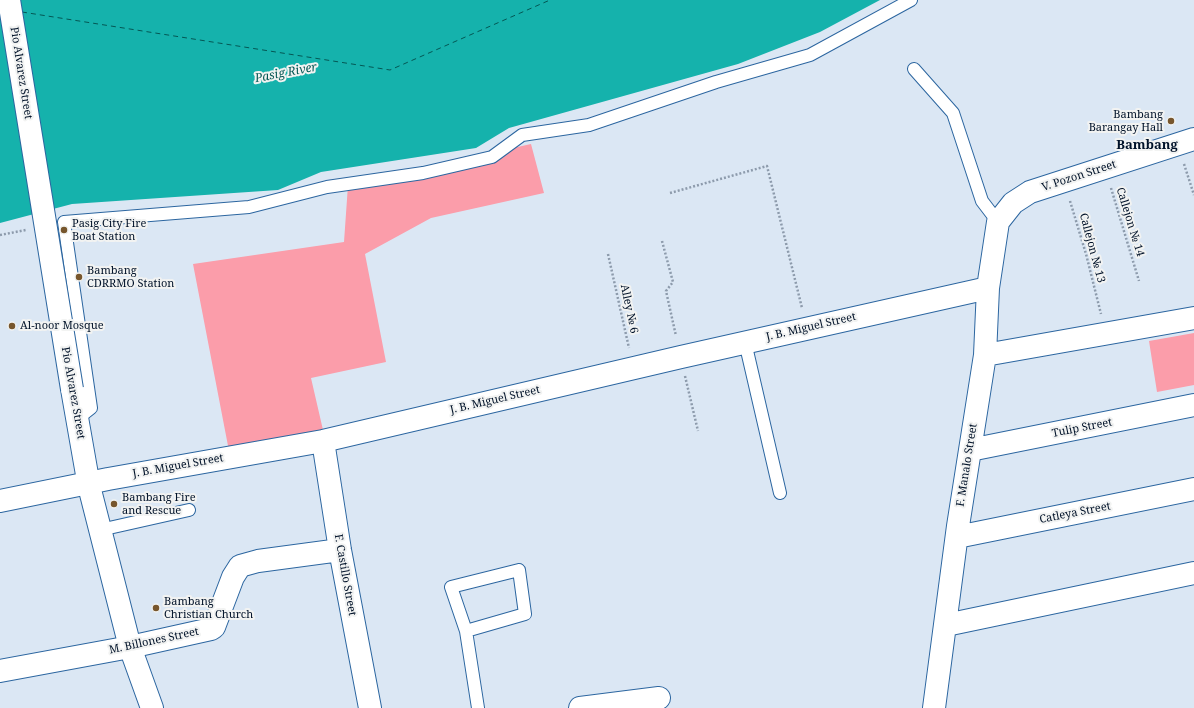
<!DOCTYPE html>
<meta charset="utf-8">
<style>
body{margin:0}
canvas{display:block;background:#dbe7f4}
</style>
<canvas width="1194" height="708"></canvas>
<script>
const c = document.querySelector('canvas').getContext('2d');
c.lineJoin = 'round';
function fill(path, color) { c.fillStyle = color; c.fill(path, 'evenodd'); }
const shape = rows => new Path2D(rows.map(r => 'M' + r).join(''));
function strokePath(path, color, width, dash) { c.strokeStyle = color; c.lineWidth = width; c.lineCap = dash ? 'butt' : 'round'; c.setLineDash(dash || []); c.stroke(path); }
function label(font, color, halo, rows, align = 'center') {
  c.font = font + ' "Noto Serif",serif'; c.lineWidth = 4; c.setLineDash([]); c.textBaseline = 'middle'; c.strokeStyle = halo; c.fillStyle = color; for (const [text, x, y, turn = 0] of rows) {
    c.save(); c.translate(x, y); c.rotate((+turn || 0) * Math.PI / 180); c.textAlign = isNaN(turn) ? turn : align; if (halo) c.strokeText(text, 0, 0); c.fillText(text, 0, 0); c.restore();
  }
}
fill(shape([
 [531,144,544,193,431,218,365,254,386,362,311,378,323,430,229,451,193,264,344,242,348,185],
 [1194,333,1194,385,1157,392,1149,341]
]), '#fb9daa');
fill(shape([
 [0,0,880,0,820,32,738,64,509,128,476,148,321,172,278,190,72,204,0,223]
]), '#15b2ac');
strokePath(shape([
 [22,12,390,70,550,0]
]), '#045754', 1, [5, 4]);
const lane = shape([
 [914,69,953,113,982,201,998,222],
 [745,342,780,493],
 [77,419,91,408,64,222,249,207,327,187,423,173,492,157,522,135,589,125,716,82,810,55,911,0],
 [100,530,189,510],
 [466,631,525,614,519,570,451,587,466,631,478,708]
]);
const street = shape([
 [985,355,1194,318],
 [323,441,340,550,370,708],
 [970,450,1194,405],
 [0,501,108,479,323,441,681,357,988,288],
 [957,537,1194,489],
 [946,625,1194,573],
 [0,671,130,647,211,629,214,627,233,577,240,566,258,561,340,550],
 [580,708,659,698],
 [934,708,958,526,985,355,988,288,998,222,1013,203,1030,192,1194,139]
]);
const secondary = shape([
 [72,389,89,486,130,647,152,708]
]);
strokePath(lane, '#2c66a0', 14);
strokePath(street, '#2c66a0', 24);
strokePath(secondary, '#2c66a0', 24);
strokePath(shape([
 [1184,164,1194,195],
 [1111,188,1139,281],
 [670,193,767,166,802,308],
 [1070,201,1086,254,1101,314],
 [0,235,26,230],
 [662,241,673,282,666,291,676,336],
 [608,254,629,348],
 [685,376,698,431]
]), '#8d9bac', 2.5, [2, 2]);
strokePath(lane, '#fff', 12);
strokePath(street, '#fff', 22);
strokePath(secondary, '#fff', 22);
const secondaryBridge = shape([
 [9,0,72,389]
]);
strokePath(secondaryBridge, '#2c66a0', 24, []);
strokePath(secondaryBridge, '#fff', 22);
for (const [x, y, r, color] of [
 [1171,121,4,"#77562d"],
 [64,230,4,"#77562d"],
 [79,277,4,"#77562d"],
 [12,326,4,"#77562d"],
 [114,504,4,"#77562d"],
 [156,608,4,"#77562d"]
]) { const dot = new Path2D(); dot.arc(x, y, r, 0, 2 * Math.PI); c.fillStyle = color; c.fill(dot); strokePath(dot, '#f2f3f2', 1.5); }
label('11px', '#001229', '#f2f3f2', [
 ["Pio Alvarez Street",21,73,81],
 ["V. Pozon Street",1079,176,-18],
 ["Callejon № 14",1130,222,73],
 ["Callejon № 13",1092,248,75],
 ["Alley № 6",629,309,78],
 ["J. B. Miguel Street",811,327,-13],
 ["Pio Alvarez Street",73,393,80],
 ["J. B. Miguel Street",495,400,-13],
 ["Tulip Street",1082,428,-11],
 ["F. Manalo Street",967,465,-81],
 ["J. B. Miguel Street",178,466,-10],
 ["Catleya Street",1075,513,-11],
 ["F. Castillo Street",345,575,80],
 ["M. Billones Street",154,641,-12]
]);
label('11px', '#001229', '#f2f3f2', [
 ["Bambang",1163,115,"right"],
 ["Barangay Hall",1163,128,"right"],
 ["Pasig City Fire",72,224],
 ["Boat Station",72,237],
 ["Bambang",87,271],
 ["CDRRMO Station",87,284],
 ["Al-noor Mosque",20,326],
 ["Bambang Fire",122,498],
 ["and Rescue",122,511],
 ["Bambang",164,602],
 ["Christian Church",164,615]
], 'left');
label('italic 12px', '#045754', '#f2f3f2', [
 ["Pasig River",286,73,-11]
]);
label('bold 13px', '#001229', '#f2f3f2', [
 ["Bambang",1147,145]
]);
</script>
